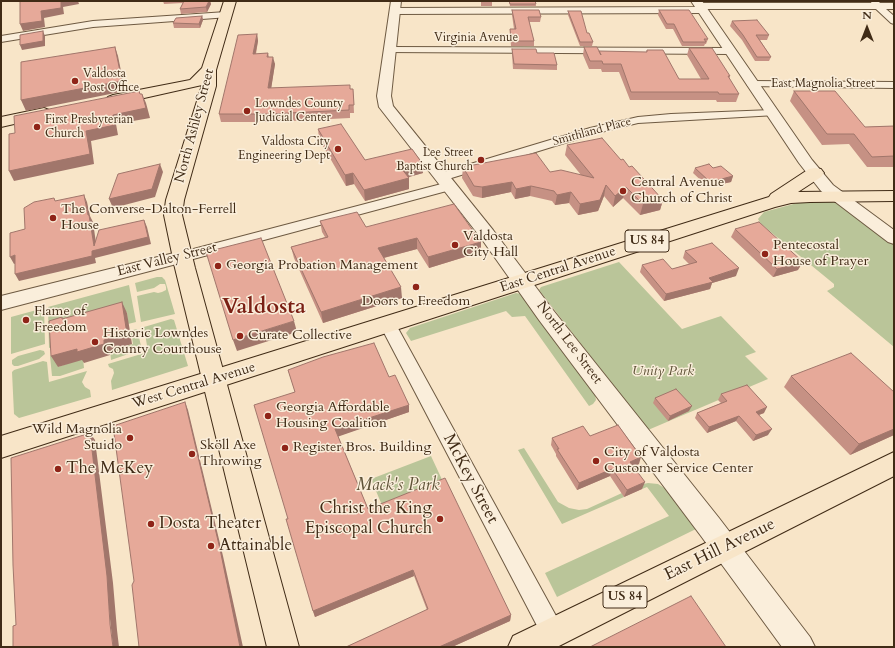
<!DOCTYPE html>
<meta charset="utf-8">
<style>
body{margin:0}
#map{position:relative;width:895px;height:648px;overflow:hidden;background:#f8e5c8;font-family:Cardo,serif}
canvas{display:block}
.frame{position:absolute;inset:0;border:2px solid #402b16;pointer-events:none}
.north{position:absolute;left:847px;top:8px;width:40px;height:40px;-webkit-text-stroke:3px #faeedb;paint-order:stroke;rotate:0deg;font-size:11px;font-weight:700;line-height:16px;text-align:center;color:#402b16}
.north::after{content:'';display:block;margin:auto;width:14px;height:18px;background:#402b16;clip-path:polygon(50% 0,100% 100%,50% 72%,0 100%)}
</style>
<div id="map">
<canvas width="895" height="648"></canvas>
<div class="frame"></div>
<div class="north">N</div>
</div>
<script>
const c = document.querySelector('canvas').getContext('2d');
c.lineJoin = 'round';
function fill(path, color) { c.fillStyle = color; c.fill(path, 'evenodd'); }
const shape = rows => new Path2D(rows.map(r => 'M' + r).join(''));
function strokePath(path, color, width, dash) { c.strokeStyle = color; c.lineWidth = width; c.lineCap = dash ? 'butt' : 'round'; c.setLineDash(dash || []); c.stroke(path); }
function label(font, color, halo, rows, align = 'center') {
  c.font = font + ' Cardo,serif'; c.lineWidth = 3; c.setLineDash([]); c.textBaseline = 'middle'; c.strokeStyle = halo; c.fillStyle = color; for (const [text, x, y, turn = 0] of rows) {
    c.save(); c.translate(x, y); c.rotate((+turn || 0) * Math.PI / 180); c.textAlign = isNaN(turn) ? turn : align; if (halo) c.strokeText(text, 0, 0); c.fillText(text, 0, 0); c.restore();
  }
}
fill(shape([
 [801,202,831,202,837,203,894,244,894,347,827,291,834,287,834,284,761,224,758,219,764,212],
 [619,262,682,329,721,316,756,352,745,356,768,379,648,430,539,290,541,287],
 [157,277,162,277,165,280,175,314,141,322,137,296,154,292,158,293,162,292,166,290,166,287,165,284,160,284,154,288,137,292,135,283],
 [129,285,136,322,128,324,127,312,117,315,59,345,49,348,48,307],
 [516,293,521,294,595,394,596,400,593,404,589,406,525,316,512,317,506,311,411,341,406,333,410,328],
 [44,308,45,344,11,354,11,317],
 [171,319,174,320,188,366,112,390,111,381,114,373,113,369,109,367,108,364,148,352,144,327],
 [137,329,141,346,140,350,111,360,110,350,133,344,132,337,130,337,129,331],
 [40,350,44,351,45,354,39,359,18,366,14,366,12,364,12,360,18,356],
 [59,353,57,360,58,367,83,358,84,368,60,376,52,376,50,356],
 [43,361,47,362,49,382,87,371,82,382,85,387,90,390,91,397,19,418,14,414,12,372,14,370],
 [524,448,558,502,569,508,579,510,587,509,622,493,624,497,562,524,518,450],
 [431,456,445,486,384,510,371,479],
 [648,483,658,484,666,489,696,529,557,597,545,573,669,516,647,487,642,489,639,485]
]), '#bac599');
const minor = shape([
 [872,1,878,1,880,3,894,3,894,9,886,9,894,16,894,24,891,23,876,9,707,9,706,12,703,13,394,14,390,11,394,8,695,7,696,4,699,3,871,3,872,1],
 [226,12,231,15,229,17,93,27,1,42,1,36,93,21,226,12],
 [390,47,730,48,735,51,730,54,387,52,385,50,390,47],
 [752,81,894,82,894,88,748,86,747,84,752,81],
 [772,110,776,111,778,113,776,115,638,123,597,133,445,180,437,180,435,177,437,174,590,128,638,117,671,114,772,110],
 [449,182,454,183,455,186,454,189,182,262,177,260,175,257,177,254,182,252,449,182],
 [388,319,394,321,561,625,564,633,561,641,553,644,545,641,380,325,382,321,388,319]
]);
const tertiary = shape([
 [391,1,401,1,391,96,393,106,493,230,553,310,719,518,810,637,815,647,782,647,701,536,539,320,481,238,379,107,377,96,391,1],
 [691,1,702,1,812,160,833,185,894,230,894,244,888,242,821,191,799,163,691,1],
 [182,251,188,253,191,257,188,261,1,310,1,296,182,251]
]);
const primary = shape([
 [224,1,236,1,216,70,216,86,184,200,182,215,195,268,299,647,267,647,175,268,164,215,166,200,202,85,113,105,108,103,105,100,108,97,113,95,190,80,202,68,224,1],
 [44,108,49,110,52,113,49,116,1,127,1,117,44,108]
]);
const trunk = shape([
 [815,168,821,169,824,173,821,177,798,192,894,191,894,201,810,202,791,203,775,207,1,458,1,436,769,197,771,194,809,169,815,168],
 [894,452,894,476,557,647,508,647,513,636,894,452]
]);
strokePath(minor, '#6e5a42', 2);
strokePath(tertiary, '#6e5a42', 2);
strokePath(primary, '#402b16', 2);
strokePath(trunk, '#402b16', 2);
fill(minor, '#faeedb');
fill(tertiary, '#faeedb');
fill(primary, '#f8e5c8');
fill(trunk, '#f8e5c8');
fill(shape([
 [163,1,210,1,211,4,207,12,181,14,180,9,183,3,164,4],
 [481,1,492,1,492,6,481,6],
 [509,1,535,1,536,6,510,6],
 [512,10,541,17,540,22,529,22,534,41,534,46,511,46,510,34,510,29,514,29,512,15],
 [659,10,708,39,706,44,705,44,704,46,682,46,673,29,666,29,658,15],
 [568,11,587,33,593,42,592,46,580,46,568,15],
 [202,16,203,20,200,28,174,28,173,23],
 [732,21,769,35,767,40,760,40,771,57,769,61,755,61,742,40,730,26],
 [257,34,258,41,256,54,268,53,269,57,275,64,271,88,353,89,354,113,350,113,350,118,271,122,221,122,219,114],
 [584,47,599,52,646,52,647,50,679,79,701,79,687,55,689,48,730,76,729,79,739,94,736,102,717,102,716,100,630,100,619,72,602,72,601,69,589,69,583,55],
 [512,49,537,53,557,65,557,70,513,69,512,54],
 [794,91,865,127,894,126,894,167,867,167,849,144,822,145,790,101],
 [318,129,365,160,422,163,423,173,408,177,409,178,409,189,365,201,354,184,346,186,319,139],
 [567,145,621,160,629,167,663,200,660,210,640,215,623,198,613,207,604,196,598,211,578,215,569,203,555,205,552,201,530,196,515,199,511,192,482,198,473,196,462,178,463,167,581,175,565,155],
 [695,168,733,176,731,182,708,187,693,173],
 [320,221,481,242,481,252,429,268,417,249,384,258,402,298,323,323,294,258,291,247,325,237,322,232],
 [735,229,798,270,773,277,731,237],
 [685,251,736,276,712,283,710,289,664,301,640,272,642,265,672,269,689,264,683,258],
 [288,370,389,377,409,412,338,436,368,509,511,615,510,621,452,647,346,647,427,610,414,576,315,617,313,611,288,519,295,392],
 [791,376,894,392,894,435,850,455,784,387],
 [721,394,764,413,759,415,768,435,753,441,736,421,707,433,695,418,697,413,721,403,718,400],
 [655,398,689,411,668,421,653,403],
 [590,436,639,464,633,466,642,489,624,497,610,476,577,490,556,456,556,454,551,445,552,438]
]), '#c69184');
fill(shape([
 [61,1,78,1,79,4,63,7,64,14,44,18,45,27,23,31,20,24,41,11],
 [209,1,210,1,211,4,207,12,206,7],
 [202,16,203,20,200,28,199,24],
 [43,31,45,36,45,46,22,50,20,45],
 [257,34,258,41,254,61,253,54],
 [115,47,118,56,125,91,26,111,21,100],
 [273,57,275,64,270,96,268,88],
 [142,94,146,103,150,118,116,124,118,135,91,141,94,164,14,181,9,171,86,131,113,115],
 [422,163,423,173,402,179,401,168],
 [160,164,163,172,155,197,113,208,109,199],
 [353,173,354,184,346,186,345,175],
 [733,176,731,182,708,187,710,182],
 [409,178,409,189,365,201,364,190],
 [512,182,511,192,482,198,482,187],
 [606,185,604,196,598,211,578,215,580,204],
 [531,186,530,196,515,199,516,189],
 [626,187,623,198,613,207,615,196],
 [571,192,569,203,555,205,557,195],
 [84,195,87,202,90,216,93,222,97,250,144,220,147,227,151,244,95,258,96,263,19,281,15,274,92,251,94,246],
 [663,200,660,210,640,215,643,204],
 [417,238,417,249,379,259,378,248],
 [481,242,481,252,429,268,428,257],
 [15,255,20,262,14,264,10,257],
 [803,262,798,270,773,277,777,269],
 [739,268,736,276,712,283,710,289,664,301,666,294,709,278],
 [401,287,402,298,323,323,321,312],
 [122,302,127,313,132,344,110,351,110,355,84,363,82,360,58,367,51,356,104,340],
 [294,321,297,332,237,351,233,340],
 [185,402,188,410,223,556,243,647,240,647],
 [409,405,409,412,337,437,335,429],
 [692,406,689,411,668,421,670,416],
 [767,407,764,413,753,417,756,412],
 [739,416,736,421,707,433,709,427],
 [772,429,768,435,753,441,756,435],
 [894,429,894,435,850,455,859,444],
 [90,433,95,440,113,583,117,630,119,647,113,647],
 [641,457,639,464,627,469,630,462],
 [612,469,610,476,577,490,579,483],
 [645,482,642,489,624,497,627,490],
 [413,570,414,576,315,617,313,611],
 [511,615,510,621,452,647,439,647]
]), '#a1766b');
const building = shape([
 [20,1,61,1,61,8,41,11,42,21,20,24,20,1],
 [184,1,209,1,206,7,180,9,184,1],
 [509,1,535,1,536,4,510,4,509,1],
 [512,10,539,10,541,17,528,17,534,41,511,41,510,29,516,29,512,10],
 [659,10,689,10,708,39,704,39,706,42,683,42,674,24,667,24,659,10],
 [568,11,581,11,587,33,589,33,593,42,580,42,568,11],
 [202,16,199,24,173,23,176,18,202,16],
 [757,20,769,35,756,35,771,57,757,57,743,35,732,21,757,20],
 [43,31,43,41,20,45,20,35,43,31],
 [257,34,253,54,268,53,267,57,273,57,268,88,350,85,350,89,353,89,354,105,349,105,349,110,269,114,219,114,238,35,257,34],
 [115,47,122,81,21,100,21,62,115,47],
 [584,47,597,47,601,55,599,51,647,52,647,50,663,50,679,79,709,79,689,48,712,48,730,76,728,76,739,94,719,94,718,92,631,92,621,64,603,64,602,61,590,61,584,47],
 [512,49,536,49,537,53,554,53,557,65,514,64,512,49],
 [139,91,140,94,142,94,146,108,113,115,115,125,86,131,90,154,9,171,9,134,15,133,14,116,139,91],
 [794,91,835,91,865,127,894,126,894,156,872,157,854,134,827,134,794,91],
 [341,124,365,160,412,149,422,163,401,168,409,178,364,190,353,173,345,175,318,129,341,124],
 [602,138,621,160,623,159,629,167,632,166,663,200,643,204,626,187,615,196,606,185,600,200,580,204,571,192,557,195,554,191,531,186,516,189,512,182,482,187,474,186,463,167,536,153,550,172,561,170,594,178,567,145,602,138],
 [160,164,152,189,109,199,118,174,160,164],
 [709,164,713,168,721,166,733,176,710,182,695,168,709,164],
 [84,195,88,215,89,215,94,246,99,230,144,220,148,237,92,251,92,256,15,274,15,255,10,257,10,233,25,229,24,208,34,202,54,198,55,201,84,195],
 [454,204,481,242,428,257,417,238,378,248,401,287,321,312,291,247,328,237,320,221,357,212,366,227,454,204],
 [759,222,803,262,777,269,735,229,759,222],
 [261,238,294,321,233,340,206,252,261,238],
 [712,243,739,268,709,278,713,282,666,294,642,265,663,259,672,269,697,262,685,251,712,243],
 [122,302,127,334,104,340,104,344,77,352,77,349,51,356,49,321,62,317,62,319,122,302],
 [374,343,389,377,395,375,409,405,335,429,368,509,445,478,511,615,439,647,346,647,428,609,413,570,313,611,286,519,288,519,254,405,295,392,288,370,323,357,374,343],
 [851,353,894,392,894,429,859,444,791,376,851,353],
 [747,385,767,407,756,412,772,429,756,435,739,416,709,427,697,413,727,401,721,394,747,385],
 [676,389,692,406,670,416,655,398,676,389],
 [185,402,220,549,240,647,139,647,132,585,134,581,113,426,185,402],
 [618,425,641,457,630,462,645,482,627,490,612,469,579,483,557,449,559,449,552,438,583,426,590,436,618,425],
 [90,433,107,576,110,624,113,647,13,647,13,626,16,625,13,565,11,458,90,433],
 [691,596,726,647,590,647,691,596]
]);
fill(building, '#e6a999');
strokePath(building, '#a1766b', 1);
for (const [x, y, r, color] of [
 [75,81,4,"#8f2418"],
 [247,111,4,"#8f2418"],
 [37,127,4,"#8f2418"],
 [338,149,4,"#8f2418"],
 [481,160,4,"#8f2418"],
 [623,191,4,"#8f2418"],
 [53,218,4,"#8f2418"],
 [455,245,4,"#8f2418"],
 [765,254,4,"#8f2418"],
 [218,266,4,"#8f2418"],
 [416,287,4,"#8f2418"],
 [26,320,4,"#8f2418"],
 [240,336,4,"#8f2418"],
 [95,342,4,"#8f2418"],
 [268,416,4,"#8f2418"],
 [130,438,4,"#8f2418"],
 [285,448,4,"#8f2418"],
 [192,454,4,"#8f2418"],
 [596,461,4,"#8f2418"],
 [58,469,4,"#8f2418"],
 [440,519,4,"#8f2418"],
 [151,524,4,"#8f2418"],
 [211,546,4,"#8f2418"]
]) { const dot = new Path2D(); dot.arc(x, y, r, 0, 2 * Math.PI); c.fillStyle = color; c.fill(dot); strokePath(dot, '#faeedb', 1.5); }
label('12px', '#402b16', '#faeedb', [
 ["Virginia Avenue",476,38],
 ["East Magnolia Street",823,84],
 ["Smithland Place",592,132,-15]
]);
label('12px', '#402b16', '#faeedb', [
 ["Valdosta",83,74],
 ["Post Office",83,88],
 ["Lowndes County",255,104],
 ["Judicial Center",255,118],
 ["First Presbyterian",45,120],
 ["Church",45,134],
 ["Valdosta City",330,142,"right"],
 ["Engineering Dept",330,156,"right"],
 ["Lee Street",473,153,"right"],
 ["Baptist Church",473,167,"right"]
], 'left');
for (const [x, y, w] of [
 [647,241,44],
 [625,597,44]
]) { const box = new Path2D(); box.roundRect(x - w / 2, y - 11, w, 22, 3); c.fillStyle = '#faeedb'; c.fill(box); strokePath(box, '#402b16', 1); }
label('bold 13px', '#402b16', null, [
 ["US 84",647,241],
 ["US 84",625,597]
]);
label('14px', '#402b16', '#faeedb', [
 ["North Ashley Street",195,126,-75],
 ["East Valley Street",167,260,-14],
 ["East Central Avenue",558,270,-18],
 ["North Lee Street",569,343,53],
 ["West Central Avenue",194,386,-17]
]);
label('14px', '#402b16', '#faeedb', [
 ["Central Avenue",631,183],
 ["Church of Christ",631,199],
 ["The Converse-Dalton-Ferrell",61,210],
 ["House",61,226],
 ["Valdosta",463,237],
 ["City Hall",463,253],
 ["Pentecostal",773,246],
 ["House of Prayer",773,262],
 ["Georgia Probation Management",226,266],
 ["Doors to Freedom",416,302,"center"],
 ["Flame of",34,312],
 ["Freedom",34,328],
 ["Historic Lowndes",103,334],
 ["County Courthouse",103,350],
 ["Curate Collective",248,336],
 ["Georgia Affordable",276,408],
 ["Housing Coalition",276,424],
 ["Wild Magnolia",122,430,"right"],
 ["Stuido",122,446,"right"],
 ["Sköll Axe",200,446],
 ["Throwing",200,462],
 ["Register Bros. Building",293,448],
 ["City of Valdosta",604,453],
 ["Customer Service Center",604,469]
], 'left');
label('italic 14px', '#5e5237', '#faeedb', [
 ["Unity Park",663,372]
]);
label('17px', '#402b16', '#faeedb', [
 ["The McKey",66,469],
 ["Christ the King",432,509,"right"],
 ["Episcopal Church",432,529,"right"],
 ["Dosta Theater",159,524],
 ["Attainable",219,546]
], 'left');
label('17px', '#402b16', '#faeedb', [
 ["McKey Street",470,479,62],
 ["East Hill Avenue",720,550,-26]
]);
label('italic 17px', '#5e5237', '#faeedb', [
 ["Mack's Park",398,486]
]);
label('bold 22px', '#7a1f14', '#faeedb', [
 ["Valdosta",264,308]
]);
</script>
